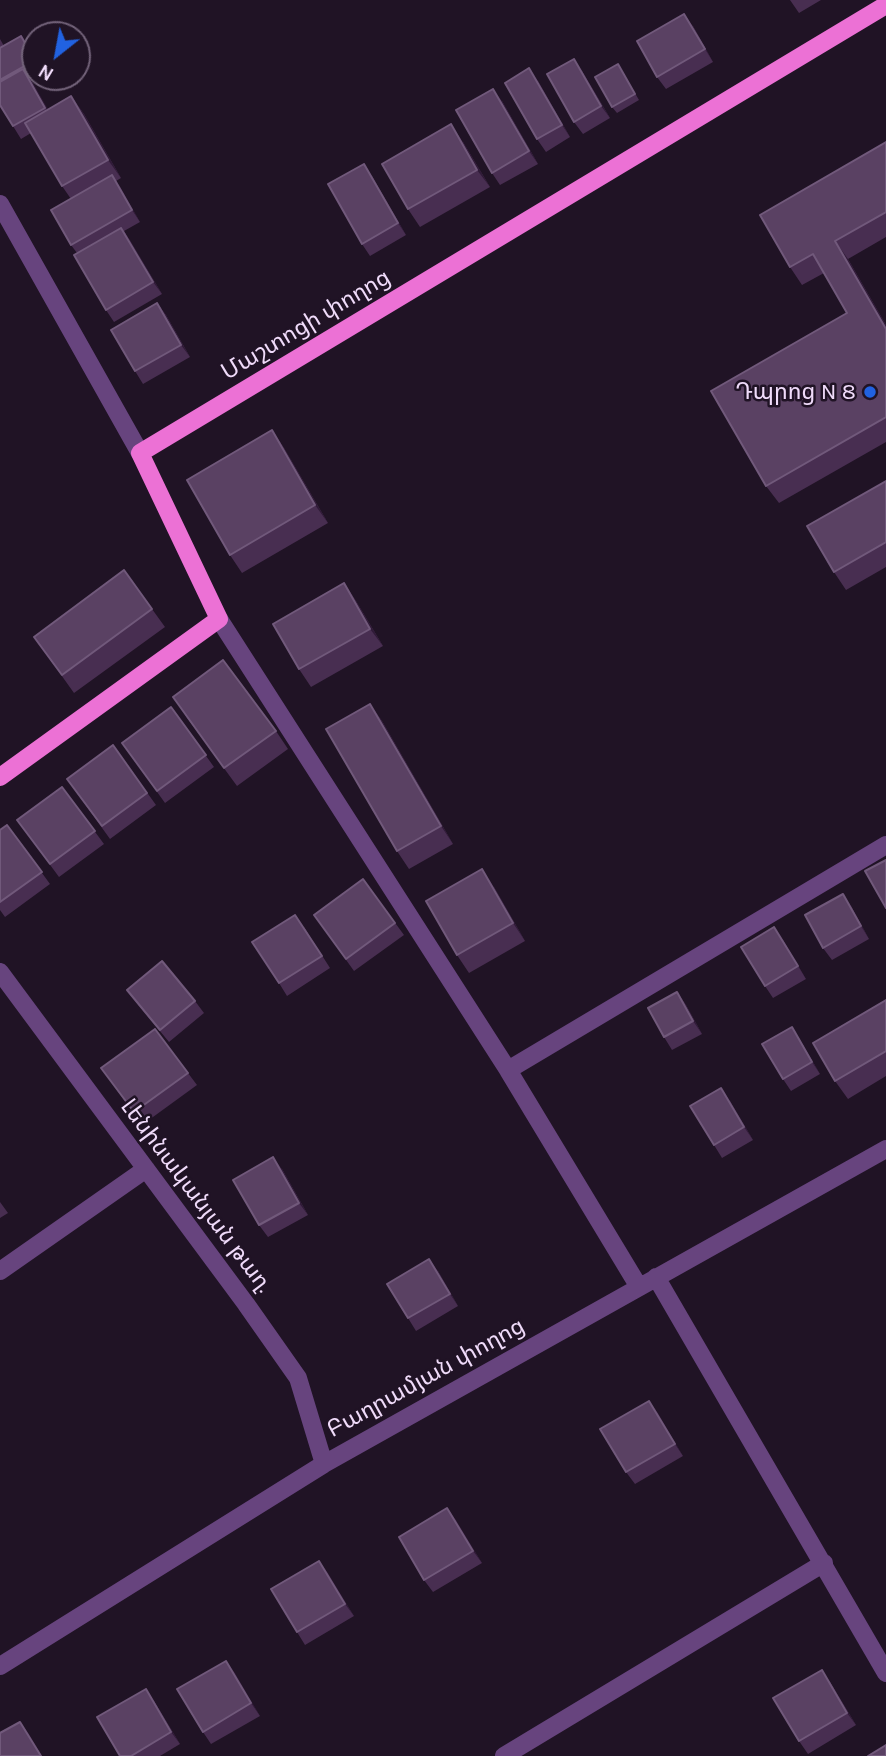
<!DOCTYPE html>
<meta charset="utf-8">
<style>
body{margin:0}
#map{position:relative;width:886px;height:1756px;overflow:hidden;background:#201325;font-family:Karla,sans-serif}
canvas{display:block}
.north{position:absolute;left:21px;top:21px;width:70px;height:70px;box-sizing:border-box;background:#201325;border:2px solid #73637a;border-radius:50%;rotate:211deg;font-size:19px;font-weight:700;line-height:28px;text-align:center;color:#f0dbfa}
.north::after{content:'';display:block;margin:auto;width:24px;height:32px;background:#2162e1;clip-path:polygon(50% 0,100% 100%,50% 72%,0 100%)}
</style>
<div id="map">
<canvas width="886" height="1756"></canvas>
<div class="north">N</div>
</div>
<script>
const c = document.querySelector('canvas').getContext('2d');
c.lineJoin = 'round';
const shape = rows => new Path2D(rows.map(r => 'M' + r).join(''));
function strokePath(path, color, width, dash) { c.strokeStyle = color; c.lineWidth = width; c.lineCap = dash ? 'butt' : 'round'; c.setLineDash(dash || []); c.stroke(path); }
function fill(path, color) { c.fillStyle = color; c.fill(path, 'evenodd'); }
function label(font, color, halo, rows, align = 'center') {
  c.font = font + ' Karla,"Noto Sans Armenian",sans-serif'; c.lineWidth = 5; c.setLineDash([]); c.textBaseline = 'middle'; c.strokeStyle = halo; c.fillStyle = color; for (const [text, x, y, turn = 0] of rows) {
    c.save(); c.translate(x, y); c.rotate((+turn || 0) * Math.PI / 180); c.textAlign = isNaN(turn) ? turn : align; if (halo) c.strokeText(text, 0, 0); c.fillText(text, 0, 0); c.restore();
  }
}
strokePath(shape([
 [0,204,140,453],
 [219,619,508,1070,639,1287],
 [0,972,246,1304,298,1378,324,1464],
 [508,1070,886,845],
 [0,1271,146,1169],
 [656,1277,886,1673],
 [0,1666,324,1464,886,1149],
 [504,1756,824,1563]
]), '#67447e', 18);
strokePath(shape([
 [0,777,219,619,140,453,886,5]
]), '#ec71d5', 18);
fill(shape([
 [790,0,821,0,799,13],
 [693,26,713,62,666,89,657,77],
 [0,39,4,46,30,48,35,58,35,77,30,80,48,110,71,96,84,114,121,178,116,181,140,222,124,231,162,294,114,322,106,310,77,253,71,245,71,199,62,186,31,133,21,139,0,105],
 [618,64,639,100,617,113,612,107],
 [582,71,610,118,583,134,574,122],
 [538,81,570,137,546,152,537,139],
 [502,101,538,164,500,185,492,173],
 [463,142,490,187,420,227,408,209],
 [886,142,886,237,848,259,886,325,886,442,779,503,766,486,847,313,824,273,802,285,790,267],
 [372,176,406,235,370,256,362,244],
 [157,303,166,315,190,357,143,384,135,371],
 [272,430,284,448,328,523,242,573,230,555],
 [886,481,886,567,846,590,834,572],
 [344,583,356,601,383,646,311,687,299,669],
 [152,609,165,627,74,693,34,637],
 [370,704,382,721,453,844,409,869,397,851],
 [171,707,214,767,165,803,122,743],
 [185,715,276,731,288,749,237,786],
 [113,745,156,805,110,839,67,779],
 [62,787,104,844,59,877,17,820],
 [7,825,50,884,5,917,0,910,0,830],
 [363,879,404,935,354,971,314,915],
 [494,887,525,941,469,973,457,955],
 [851,906,869,939,832,960,823,948],
 [304,927,330,968,287,996,279,983],
 [783,940,806,979,773,998,765,986],
 [127,990,195,1001,204,1013,169,1042,136,1002],
 [677,992,686,1005,702,1034,672,1050,664,1037],
 [886,1000,886,1076,848,1099,835,1081],
 [800,1040,820,1074,791,1091,783,1079],
 [101,1068,188,1073,197,1085,142,1125],
 [730,1101,753,1140,722,1158,714,1145],
 [282,1169,308,1215,268,1237,259,1225],
 [0,1202,8,1213,0,1218],
 [438,1271,458,1306,416,1331,408,1318],
 [649,1401,683,1456,635,1484,626,1472],
 [447,1508,482,1563,433,1592,424,1580],
 [319,1561,354,1616,305,1645,297,1632],
 [226,1661,260,1716,211,1744,203,1732],
 [830,1682,856,1725,808,1754,799,1741],
 [146,1689,154,1701,180,1744,160,1756,120,1756]
]), '#482e51');
fill(shape([
 [684,14,693,26,713,62,705,49],
 [574,59,582,71,610,118,601,106],
 [529,68,538,81,570,137,562,125],
 [23,69,32,81,54,120,45,108],
 [493,89,502,101,538,164,529,151],
 [71,96,84,114,121,178,108,160],
 [451,124,463,142,490,187,477,170],
 [364,164,372,176,406,235,398,223],
 [112,175,121,188,140,222,132,210],
 [121,228,130,240,162,294,153,282],
 [835,241,848,259,886,325,886,329],
 [157,303,166,315,190,357,181,345],
 [272,430,284,448,328,523,315,505],
 [344,583,356,601,383,646,370,629],
 [370,704,382,721,453,844,441,826],
 [482,869,494,887,525,941,513,923],
 [843,894,851,906,869,939,861,926],
 [774,927,783,940,806,979],
 [677,992,686,1005,702,1034,693,1021],
 [792,1027,800,1040,820,1074,812,1062],
 [721,1088,730,1101,753,1140,744,1127],
 [273,1157,282,1169,308,1215,299,1203],
 [429,1259,438,1271,458,1306,450,1294],
 [649,1401,658,1413,683,1456,675,1444],
 [447,1508,456,1520,482,1563,473,1551],
 [319,1561,328,1573,354,1616,345,1604],
 [226,1661,235,1673,260,1716,251,1703],
 [822,1670,830,1682,856,1725,847,1713],
 [146,1689,154,1701,180,1744,171,1732],
 [20,1722,29,1734,42,1756,41,1756]
]), '#301b38');
const building = shape([
 [684,14,705,49,657,77,637,41,684,14],
 [21,36,35,60,0,80,0,48,21,36],
 [574,59,601,106,574,122,547,74,574,59],
 [618,64,635,94,612,107,595,77,618,64],
 [529,68,562,125,537,139,505,83,529,68],
 [23,69,45,108,13,126,0,105,0,82,23,69],
 [493,89,529,151,492,173,456,110,493,89],
 [71,96,108,160,62,186,25,123,71,96],
 [451,124,477,170,408,209,382,164,451,124],
 [886,142,886,212,835,241,886,329,886,417,766,486,711,391,847,313,813,254,790,267,760,215,886,142],
 [364,164,398,223,362,244,328,184,364,164],
 [112,175,132,210,71,245,51,210,112,175],
 [121,228,153,282,106,310,74,255,121,228],
 [157,303,181,345,135,371,111,330,157,303],
 [272,430,315,505,230,555,187,480,272,430],
 [886,481,886,542,834,572,807,526,886,481],
 [124,570,152,609,62,675,34,637,124,570],
 [344,583,370,629,299,669,273,624,344,583],
 [223,660,276,731,224,768,173,697,223,660],
 [370,704,441,826,397,851,326,729,370,704],
 [171,707,206,755,157,791,122,743,171,707],
 [113,745,147,793,102,826,67,779,113,745],
 [62,787,95,831,50,864,17,820,62,787],
 [7,825,42,872,0,902,0,830,7,825],
 [886,860,886,908,865,871,886,860],
 [482,869,513,923,457,955,426,901,482,869],
 [363,879,395,923,346,959,314,915,363,879],
 [843,894,861,926,823,948,805,915,843,894],
 [295,915,322,956,279,983,252,942,295,915],
 [774,927,798,966,765,986,741,947,774,927],
 [162,961,195,1001,160,1030,127,990,162,961],
 [677,992,693,1021,664,1037,648,1008,677,992],
 [886,1000,886,1051,835,1081,813,1043,886,1000],
 [792,1027,812,1062,783,1079,762,1044,792,1027],
 [155,1029,188,1073,134,1112,101,1068,155,1029],
 [721,1088,744,1127,714,1145,690,1106,721,1088],
 [273,1157,299,1203,259,1225,233,1180,273,1157],
 [429,1259,450,1294,408,1318,387,1284,429,1259],
 [649,1401,675,1444,626,1472,600,1429,649,1401],
 [447,1508,473,1551,424,1580,399,1537,447,1508],
 [319,1561,345,1604,297,1632,271,1589,319,1561],
 [226,1661,251,1703,203,1732,177,1689,226,1661],
 [822,1670,847,1713,799,1741,773,1698,822,1670],
 [146,1689,171,1732,131,1756,120,1756,97,1717,146,1689],
 [20,1722,41,1756,0,1756,0,1733,20,1722],
 [886,1745,886,1756,868,1756,886,1745]
]);
fill(building, '#5a4163');
strokePath(building, '#71597b', 2);
for (const [x, y, r, color] of [
 [870,392,7,"#2162e1"]
]) { const dot = new Path2D(); dot.arc(x, y, r, 0, 2 * Math.PI); c.fillStyle = color; c.fill(dot); strokePath(dot, '#201325', 2.5); }
label('23px', '#f0dbfa', '#201325', [
 ["Մաշտոցի փողոց",306,325,-31],
 ["Լենինականյան թաղ.",196,1196,53],
 ["Բաղրամյան փողոց",426,1378,-29]
]);
label('23px', '#f0dbfa', '#201325', [
 ["Դպրոց N 8",856,392]
], 'right');
</script>
